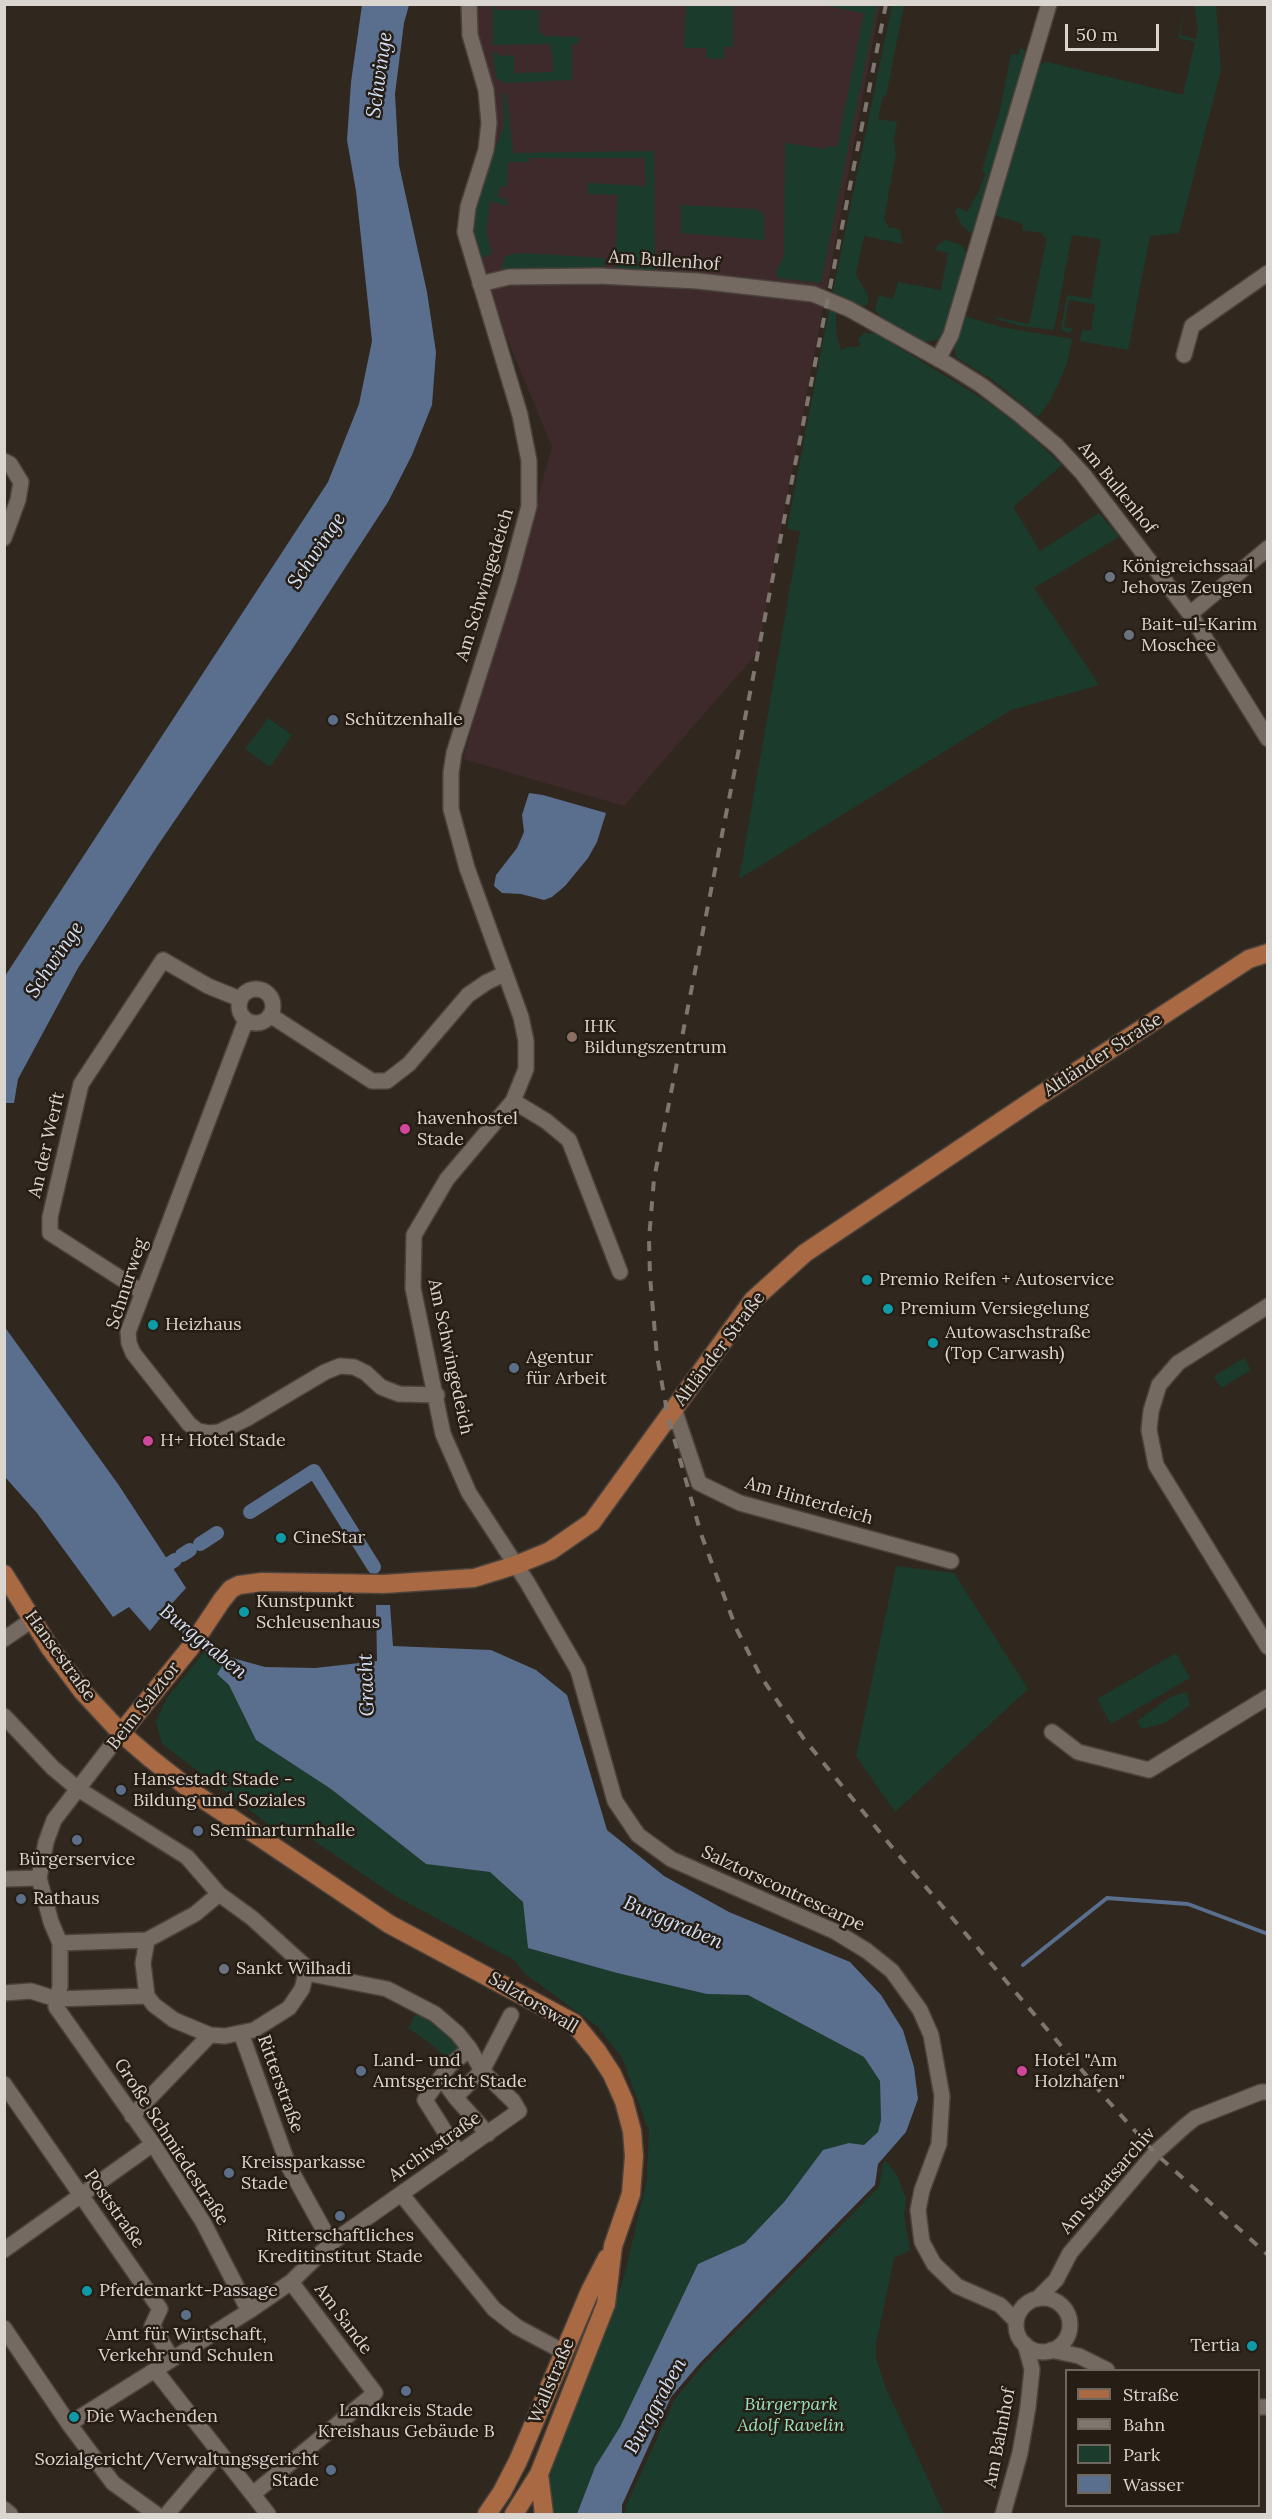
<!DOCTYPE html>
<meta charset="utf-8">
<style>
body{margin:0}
#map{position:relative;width:1272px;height:2519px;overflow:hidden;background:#30271e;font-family:Lora,serif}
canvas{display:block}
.frame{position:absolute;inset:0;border:6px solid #dbd5d0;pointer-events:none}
.legend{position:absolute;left:1065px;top:2369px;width:195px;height:138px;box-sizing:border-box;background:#261d15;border:2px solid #6e6760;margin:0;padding:8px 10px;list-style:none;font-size:18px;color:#dbd5d0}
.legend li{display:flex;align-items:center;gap:12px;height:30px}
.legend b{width:30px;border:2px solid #6e6760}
.scale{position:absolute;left:1065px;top:24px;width:94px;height:27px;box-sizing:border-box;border:3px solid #dbd5d0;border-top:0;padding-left:8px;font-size:18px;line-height:21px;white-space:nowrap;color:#dbd5d0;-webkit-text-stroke:4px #261d15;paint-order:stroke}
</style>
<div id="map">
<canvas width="1272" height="2519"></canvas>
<div class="frame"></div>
<ul class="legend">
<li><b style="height:8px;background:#a96942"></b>Straße</li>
<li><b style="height:8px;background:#7e776f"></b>Bahn</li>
<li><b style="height:16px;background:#1b3c2d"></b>Park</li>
<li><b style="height:16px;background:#5a6e8e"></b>Wasser</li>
</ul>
<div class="scale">50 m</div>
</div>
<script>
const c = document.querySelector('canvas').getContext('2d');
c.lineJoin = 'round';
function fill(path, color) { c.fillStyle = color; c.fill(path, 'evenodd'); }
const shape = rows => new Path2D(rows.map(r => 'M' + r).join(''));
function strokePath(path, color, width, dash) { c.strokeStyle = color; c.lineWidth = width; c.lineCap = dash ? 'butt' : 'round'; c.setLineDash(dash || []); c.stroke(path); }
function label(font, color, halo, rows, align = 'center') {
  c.font = font + ' Lora,serif'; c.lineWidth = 5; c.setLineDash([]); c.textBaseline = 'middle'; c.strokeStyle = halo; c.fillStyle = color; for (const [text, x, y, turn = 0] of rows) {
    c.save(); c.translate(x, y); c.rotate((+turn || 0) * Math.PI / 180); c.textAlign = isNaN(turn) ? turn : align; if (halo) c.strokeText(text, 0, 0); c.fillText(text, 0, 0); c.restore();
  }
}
fill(shape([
 [474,5,880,5,758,652,624,806,463,759,552,447,484,283,475,250,486,168]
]), '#3e2a2b');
fill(shape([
 [493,5,496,5,497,10,539,10,539,33,544,34,544,36,579,37,578,44,572,44,572,80,505,83,496,78,493,53,498,52,499,56,514,55,514,73,519,73,553,72,552,52,550,51,550,44,493,45],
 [686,5,733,5,733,47,724,47,724,59,706,58,706,48,684,48],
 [822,5,877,5,821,283,777,278,776,272,784,255,785,143,826,149,827,146,837,147,864,13],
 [892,5,904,5,886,96,883,96,878,119,897,122,894,140,896,154,884,219,889,228,896,228,900,230,903,244,864,236,856,274,868,296,868,304,863,306,832,296],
 [1186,5,1180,35,1196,39,1198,28,1194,5,1216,5,1221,70,1179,233,1150,236,1128,350,1080,341,1082,330,1091,331,1095,304,1069,300,1064,327,1073,329,1069,333,1061,330,1067,295,1091,299,1101,239,1072,235,1054,330,1021,326,996,319,996,317,1029,324,1047,238,1043,237,1043,233,1022,230,1023,225,1018,222,994,215,1037,65,1047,62,1183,95,1195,42,1178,38],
 [1021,47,1027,54,975,231,970,233,961,224,955,212,958,207,967,212,980,189,985,174,982,170,1000,110,1011,54,1018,55],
 [506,92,513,153,654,151,655,273,615,271,617,195,587,194,588,183,646,186,645,158,529,158,529,162,508,162,507,187,500,186,498,197,507,200,507,206,490,201,486,233,492,253,480,259,472,236,472,219,492,152,496,147,504,126,503,95],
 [681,205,755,209,764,214,764,240,681,233],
 [945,240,962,245,968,255,947,329,939,340,922,342,888,323,875,310,879,295,893,299,898,282,941,290,948,253,935,250,939,244],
 [524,253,605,258,604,271,501,271,504,258,511,254],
 [830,305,836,307,836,331,841,351,847,347,860,347,858,339,864,333,877,334,986,401,1022,428,1062,465,1013,507,1040,551,1099,513,1117,534,1117,538,1034,588,1099,685,1011,710,739,879,800,531,787,529],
 [962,315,1000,327,1072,339,1068,360,1060,380,1051,399,1038,417,994,381,956,357,954,344],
 [268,718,292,735,270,767,245,749],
 [1244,1358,1251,1370,1221,1388,1214,1376],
 [896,1566,954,1573,1028,1689,895,1812,856,1756],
 [205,1651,223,1665,218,1674,229,1685,256,1740,331,1789,426,1864,490,1872,523,1902,528,1948,617,1973,707,1994,748,1995,864,2057,880,2081,881,2120,878,2132,864,2145,849,2143,785,2201,745,2243,698,2264,620,2427,595,2467,577,2514,551,2514,549,2483,557,2447,595,2361,624,2277,647,2179,649,2131,622,2058,597,2026,525,1974,514,1960,395,1896,300,1831,291,1841,162,1744,156,1721,167,1698],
 [1176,1653,1190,1678,1111,1724,1097,1699],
 [1187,1692,1190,1705,1165,1723,1142,1729,1137,1721,1170,1697],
 [418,2010,439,2022,462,2046,447,2059,434,2046,408,2028],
 [886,2161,897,2175,906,2198,904,2216,910,2250,894,2258,876,2344,876,2359,885,2386,944,2514,626,2514,626,2506,675,2399,703,2365,879,2187,883,2164]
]), '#1b3c2d');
fill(shape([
 [362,5,409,5,404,23,395,94,399,165,427,292,436,352,432,405,412,455,388,502,291,651,158,845,78,968,18,1079,14,1103,6,1103,5,1109,5,976,328,482,359,404,372,341,356,191,347,140,351,82],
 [529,793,543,795,606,813,597,842,588,858,565,886,552,897,544,900,521,894,502,893,494,886,496,875,517,848,524,832,522,815],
 [4,1326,118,1484,186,1588,167,1609,229,1657,265,1667,315,1668,377,1661,376,1605,390,1605,393,1646,491,1650,536,1670,567,1695,607,1830,664,1876,729,1912,850,1962,881,1995,903,2030,914,2067,918,2099,906,2132,878,2164,875,2185,700,2363,671,2397,622,2505,622,2514,577,2514,595,2467,620,2427,698,2264,745,2243,785,2201,823,2150,849,2143,864,2145,878,2132,881,2120,880,2081,864,2057,748,1995,707,1994,617,1973,528,1948,523,1902,490,1872,426,1864,331,1789,256,1740,229,1685,217,1674,223,1665,162,1616,150,1631,129,1607,113,1617,37,1513,5,1477]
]), '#5a6e8e');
strokePath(shape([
 [1023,1965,1107,1898,1188,1904,1268,1934]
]), '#5a6e8e', 4);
strokePath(shape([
 [250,1512,314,1471,374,1567],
 [200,1544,217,1533],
 [182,1555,190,1550],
 [154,1573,175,1560]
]), '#5a6e8e', 14);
const minor = shape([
 [469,4,470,35,486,90,489,123,486,150,468,207,465,232,520,415,529,461,529,506,509,580,454,753,451,773,451,809,467,868,521,1017,526,1041,526,1069,513,1101,447,1179,414,1235,413,1288,443,1434,469,1493,527,1582,578,1670,615,1801,638,1835,671,1859,836,1932,867,1951,892,1971,920,2010,931,2035,942,2096,939,2144,922,2190,918,2210,922,2242,934,2264,957,2286,1000,2305,1016,2321],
 [480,284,509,277,600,276,698,281,813,294,849,309,949,365,981,385,1019,414,1057,446,1083,474,1190,614,1268,739],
 [1184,355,1192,326,1268,273],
 [938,359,951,335,1049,4],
 [4,461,10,464,21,482,18,500,4,538],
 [1190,614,1268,548],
 '239 1006a17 17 0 1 1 34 0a17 17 0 1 1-34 0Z',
 [270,1015,372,1081,387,1081,409,1064,468,995,487,982,504,974],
 [246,1020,128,1332,129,1343,133,1353,189,1424,198,1431,209,1433,219,1432,246,1419,325,1372,340,1366,354,1367,366,1373,381,1387,399,1394,437,1395],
 [513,1101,546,1121,569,1140,620,1272],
 [142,1292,50,1233,50,1217,81,1084,163,960,208,986,240,999],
 [1268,1306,1178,1363,1159,1385,1151,1411,1149,1430,1156,1465,1268,1647],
 [674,1409,699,1483,740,1503,951,1561],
 [4,1639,32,1620],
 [4,1716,53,1768,78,1789,187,1857,219,1894,252,1918,305,1966,306,1973,302,1989,289,2008,254,2030,225,2036,210,2035,174,2020,154,2005,147,1996,143,1963,147,1940,195,1914,219,1894],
 [1052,1732,1078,1752,1149,1770,1268,1697],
 [121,1733,54,1820,46,1842,39,1878,51,1922,60,1943,60,1986,56,2007,153,2144,203,2222,249,2311],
 [4,1879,39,1878],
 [60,1943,147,1940],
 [4,1993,31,1991,56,1999,147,1996],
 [241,2033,289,2167,331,2243],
 [441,2077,455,2097,488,2134],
 [4,2084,160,2309,152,2326,172,2359],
 [455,2097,482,2071,511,2015],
 [132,2116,210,2035],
 [459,2154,425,2100,449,2066,470,2049],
 [402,2195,494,2309,517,2327,564,2352],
 [4,2250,153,2144],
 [291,2282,331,2243,519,2111,513,2101,482,2071,470,2049,457,2033,435,2014,387,1989,306,1973],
 '1016 2325a27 27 0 1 1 54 0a27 27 0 1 1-54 0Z',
 [1037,2299,1056,2280,1070,2253,1155,2153,1185,2126,1195,2118,1261,2092,1268,2092],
 [4,2328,69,2424,113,2483,156,2514],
 [1051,2350,1079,2356,1107,2370],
 [155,2370,268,2514],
 [1258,2407,1268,2407],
 [69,2424,249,2311,291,2282,375,2393,253,2494],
 [4,2509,10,2514],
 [167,2514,219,2453],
 [1003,2514,1020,2453,1028,2407,1032,2369,1025,2344]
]);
const major = shape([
 [4,1574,50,1648,83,1692,121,1733,150,1758,197,1795,389,1924,574,2023,597,2051,612,2074,624,2101,632,2131,634,2156,631,2194,613,2246,606,2304,539,2474,514,2514],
 [121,1733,190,1648,222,1600,231,1589,239,1585,262,1582,384,1584,474,1578,516,1565,550,1551,592,1522,753,1300,805,1253,1036,1098,1249,959,1268,953],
 [539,2474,544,2514],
 [487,2514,502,2492,518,2461,590,2291,607,2258]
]);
strokePath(minor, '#4b423c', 18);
strokePath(major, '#4b423c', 21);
strokePath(minor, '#756a61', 15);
strokePath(major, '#a96942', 18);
strokePath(shape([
 [886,4,654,1179,649,1239,650,1277,657,1356,668,1417,701,1534,736,1628,760,1675,778,1702,804,1739,896,1852,1109,2102,1155,2153,1268,2255]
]), '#7e776f', 4, [10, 10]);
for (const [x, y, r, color] of [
 [1110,577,6,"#6b7280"],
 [1129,635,6,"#6b7280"],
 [333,720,6,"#5c6f8a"],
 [572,1037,6,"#8d6e63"],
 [405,1129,6,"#d1479c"],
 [867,1280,6,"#0f9aa8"],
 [888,1309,6,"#0f9aa8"],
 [153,1325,6,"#0f9aa8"],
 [933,1343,6,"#0f9aa8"],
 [514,1368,6,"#5c6f8a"],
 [148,1441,6,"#d1479c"],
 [281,1538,6,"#0f9aa8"],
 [244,1612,6,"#0f9aa8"],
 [121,1790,6,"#5c6f8a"],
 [198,1831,6,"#5c6f8a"],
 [77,1840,6,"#5c6f8a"],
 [21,1899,6,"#5c6f8a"],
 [224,1969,6,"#6b7280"],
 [361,2071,6,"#5c6f8a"],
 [1022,2071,6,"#d1479c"],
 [229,2173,6,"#5c6f8a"],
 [340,2216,6,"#5c6f8a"],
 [87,2291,6,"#0f9aa8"],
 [186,2315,6,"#5c6f8a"],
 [1252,2346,6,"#0f9aa8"],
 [406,2391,6,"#5c6f8a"],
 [74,2417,6,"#0f9aa8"],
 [331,2470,6,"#5c6f8a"]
]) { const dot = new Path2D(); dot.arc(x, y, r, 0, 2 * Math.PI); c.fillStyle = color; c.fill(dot); strokePath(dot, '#261d15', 2); }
label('18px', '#dbd5d0', '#261d15', [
 ["Am Bullenhof",664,261,4],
 ["Am Bullenhof",1117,488,51],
 ["Am Schwingedeich",485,585,-73],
 ["Altländer Straße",1103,1055,-33],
 ["An der Werft",47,1145,-77],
 ["Schnurweg",127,1284,-72],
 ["Altländer Straße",720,1349,-53],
 ["Am Schwingedeich",450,1357,78],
 ["Am Hinterdeich",809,1501,16],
 ["Hansestraße",60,1656,54],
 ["Beim Salztor",144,1706,-52],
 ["Salztorscontrescarpe",783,1889,25],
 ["Salztorswall",533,2003,31],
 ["Ritterstraße",280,2084,70],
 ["Große Schmiedestraße",171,2142,57],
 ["Archivstraße",435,2147,-35],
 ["Am Staatsarchiv",1108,2181,-49],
 ["Poststraße",114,2209,55],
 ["Am Sande",343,2319,53],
 ["Wallstraße",552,2381,-67],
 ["Am Bahnhof",1000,2438,-79]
]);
label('18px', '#dbd5d0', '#261d15', [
 ["Königreichssaal",1122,567],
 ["Jehovas Zeugen",1122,588],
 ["Bait-ul-Karim",1141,625],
 ["Moschee",1141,646],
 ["Schützenhalle",345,720],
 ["IHK",584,1027],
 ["Bildungszentrum",584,1048],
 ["havenhostel",417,1119],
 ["Stade",417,1140],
 ["Premio Reifen + Autoservice",879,1280],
 ["Premium Versiegelung",900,1309],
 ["Heizhaus",165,1325],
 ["Autowaschstraße",945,1333],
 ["(Top Carwash)",945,1354],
 ["Agentur",526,1358],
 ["für Arbeit",526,1379],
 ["H+ Hotel Stade",160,1441],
 ["CineStar",293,1538],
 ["Kunstpunkt",256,1602],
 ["Schleusenhaus",256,1623],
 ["Hansestadt Stade -",133,1780],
 ["Bildung und Soziales",133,1801],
 ["Seminarturnhalle",210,1831],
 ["Bürgerservice",77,1860,"center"],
 ["Rathaus",33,1899],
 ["Sankt Wilhadi",236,1969],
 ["Land- und",373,2061],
 ["Amtsgericht Stade",373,2082],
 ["Hotel \"Am",1034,2061],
 ["Holzhafen\"",1034,2082],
 ["Kreissparkasse",241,2163],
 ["Stade",241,2184],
 ["Ritterschaftliches",340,2236,"center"],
 ["Kreditinstitut Stade",340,2257,"center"],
 ["Pferdemarkt-Passage",99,2291],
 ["Amt für Wirtschaft,",186,2335,"center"],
 ["Verkehr und Schulen",186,2356,"center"],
 ["Tertia",1240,2346,"right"],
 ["Landkreis Stade",406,2411,"center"],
 ["Kreishaus Gebäude B",406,2432,"center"],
 ["Die Wachenden",86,2417],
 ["Sozialgericht/Verwaltungsgericht",319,2460,"right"],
 ["Stade",319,2481,"right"]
], 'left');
label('italic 18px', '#98e1bf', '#261d15', [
 ["Bürgerpark",791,2405],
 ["Adolf Ravelin",791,2426]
]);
label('italic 20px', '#d1dff6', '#261d15', [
 ["Schwinge",380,75,-82],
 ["Schwinge",317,551,-56],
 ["Schwinge",55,960,-56],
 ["Burggraben",203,1642,39],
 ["Gracht",367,1685,-92],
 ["Burggraben",673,1923,23],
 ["Burggraben",656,2406,-61]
]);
</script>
